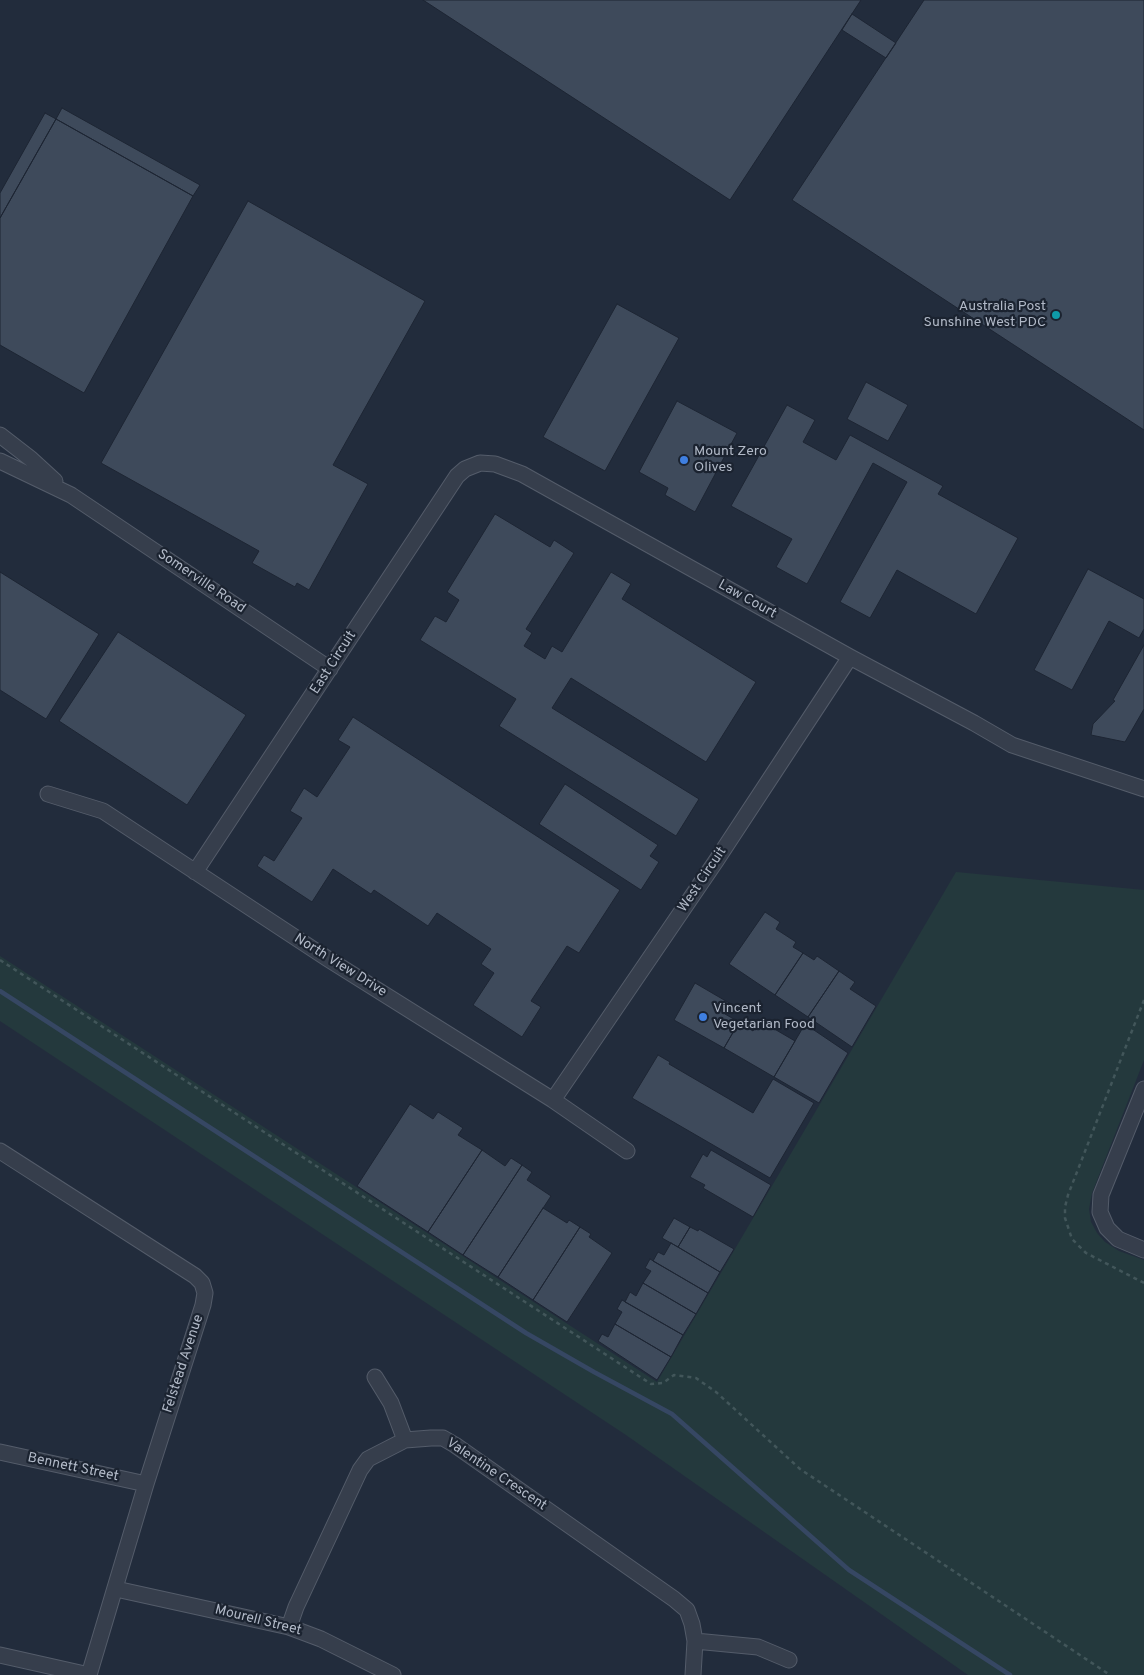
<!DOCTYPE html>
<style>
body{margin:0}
canvas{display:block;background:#222c3c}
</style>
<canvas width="1144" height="1675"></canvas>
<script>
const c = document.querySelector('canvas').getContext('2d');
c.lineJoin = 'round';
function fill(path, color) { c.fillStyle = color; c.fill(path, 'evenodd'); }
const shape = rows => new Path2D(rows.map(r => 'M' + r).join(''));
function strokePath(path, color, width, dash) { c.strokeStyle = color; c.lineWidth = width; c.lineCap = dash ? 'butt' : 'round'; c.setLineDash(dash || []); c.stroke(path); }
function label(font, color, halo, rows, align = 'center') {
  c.font = font + ' Overpass,sans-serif'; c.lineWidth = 4.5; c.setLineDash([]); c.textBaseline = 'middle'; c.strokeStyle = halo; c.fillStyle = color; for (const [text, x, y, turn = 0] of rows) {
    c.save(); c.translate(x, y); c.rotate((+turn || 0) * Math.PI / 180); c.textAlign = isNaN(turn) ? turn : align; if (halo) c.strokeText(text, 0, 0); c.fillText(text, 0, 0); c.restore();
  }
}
fill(shape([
 [956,872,1144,890,1144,1060,1092,1193,1089,1209,1091,1222,1097,1233,1105,1242,1119,1251,1144,1260,1144,1675,968,1675,626,1435,0,1021,0,956,657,1382]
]), '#24393d');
strokePath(shape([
 [0,991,526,1333,594,1372,672,1414,849,1570,1010,1675]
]), '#364763', 4.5);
const building = shape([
 [423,0,861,0,730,200,423,0],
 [924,0,1144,0,1144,430,792,200,924,0],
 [852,14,896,43,886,58,842,30,852,14],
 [62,108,200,185,193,196,56,119,62,108],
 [45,113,56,119,0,218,0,193,45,113],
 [56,119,193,196,84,393,0,345,0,218,56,119],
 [248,201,425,301,333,465,368,484,309,590,297,583,295,587,252,563,259,551,101,463,248,201],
 [617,304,679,338,605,471,543,437,617,304],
 [866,382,908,405,888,441,847,419,866,382],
 [677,401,737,433,695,512,665,495,668,488,639,472,677,401],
 [787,405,815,420,803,442,836,460,850,435,943,486,938,494,1018,538,976,614,897,570,870,618,840,602,907,482,873,463,807,584,776,567,792,539,731,506,787,405],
 [495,514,550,547,554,540,574,553,526,629,532,633,524,646,545,659,552,646,562,652,611,572,631,584,622,599,756,682,706,762,571,678,552,708,699,799,676,836,499,726,516,699,420,640,435,616,446,622,459,600,447,592,495,514],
 [1088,569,1144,599,1144,629,1139,638,1109,621,1072,690,1034,670,1088,569],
 [0,572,99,634,46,719,0,690,0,572],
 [118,632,246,715,187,805,59,721,118,632],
 [1144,645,1144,709,1125,742,1091,735,1093,724,1115,701,1113,700,1144,645],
 [353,717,620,890,579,953,567,946,531,1001,541,1007,522,1037,473,1005,494,973,481,964,491,949,437,913,428,926,374,890,371,894,333,869,312,902,257,866,264,855,274,861,302,818,290,811,304,788,317,797,350,747,338,740,353,717],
 [565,784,658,845,650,856,659,862,641,890,539,824,565,784],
 [765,912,780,922,776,929,796,942,793,947,803,953,775,995,729,964,765,912],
 [803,953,814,960,817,956,839,971,808,1017,775,995,803,953],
 [839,971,855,982,850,989,876,1006,852,1047,808,1017,839,971],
 [695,983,731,1004,725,1014,739,1022,724,1048,674,1020,695,983],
 [759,1020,795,1041,774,1077,724,1048,739,1022,753,1031,759,1020],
 [805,1024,848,1053,819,1103,774,1077,805,1024],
 [658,1055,670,1062,669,1064,753,1113,773,1079,814,1103,770,1178,632,1098,658,1055],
 [410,1104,433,1119,438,1112,463,1128,458,1135,482,1150,428,1232,357,1186,410,1104],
 [482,1150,505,1166,511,1158,522,1165,463,1255,428,1232,482,1150],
 [711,1150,771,1185,753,1217,703,1188,705,1185,690,1177,703,1154,707,1157,711,1150],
 [522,1165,532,1172,527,1180,551,1196,498,1277,463,1255,522,1165],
 [543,1208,567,1223,569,1220,580,1227,533,1300,498,1277,543,1208],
 [674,1218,690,1227,678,1247,662,1238,674,1218],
 [580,1227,591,1234,589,1237,612,1253,567,1322,533,1300,580,1227],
 [690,1227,698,1231,699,1229,734,1249,720,1272,678,1247,690,1227],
 [671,1243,720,1272,708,1293,653,1261,658,1252,664,1255,671,1243],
 [650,1259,708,1293,696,1314,643,1283,651,1271,645,1268,650,1259],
 [643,1283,696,1314,683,1335,625,1302,630,1292,636,1296,643,1283],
 [622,1300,683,1335,671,1357,615,1324,622,1312,617,1309,622,1300],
 [615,1324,671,1357,657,1380,598,1341,602,1334,608,1337,615,1324]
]);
fill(building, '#3e4a5b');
strokePath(building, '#1d2533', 1);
const minor = shape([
 [0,435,31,459,55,481],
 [0,461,71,495,330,669],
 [48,794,103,811,328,959,553,1100,627,1151],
 [195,872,457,476,465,469,480,463,495,464,522,474,850,657,974,723,1012,745,1144,789],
 [1144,1089,1101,1195,1100,1212,1107,1228,1118,1239,1144,1250],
 [553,1100,716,861,850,657],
 [0,1151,195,1276,202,1283,205,1293,203,1305,146,1484,89,1675],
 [375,1377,391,1403,405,1440],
 [0,1452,146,1484],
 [116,1589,289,1627,321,1639,393,1675],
 [289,1627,296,1607,360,1470,368,1459,405,1440,431,1438,443,1438,455,1445,674,1599,687,1610,692,1624,695,1641,693,1675],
 [695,1641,758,1647,789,1660],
 [0,1655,89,1675]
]);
strokePath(minor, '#545c6a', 17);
strokePath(shape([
 [0,960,651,1384,663,1383,674,1375,696,1378,716,1392,800,1469,1110,1675],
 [1144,1000,1068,1195,1065,1207,1065,1218,1072,1239,1086,1253,1144,1283]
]), '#42565a', 2.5, [4, 4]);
strokePath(minor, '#363e4c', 15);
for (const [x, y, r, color] of [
 [1056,315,5,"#0f9aa8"],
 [684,460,5,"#3f7fe0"],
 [703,1017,5,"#3f7fe0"]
]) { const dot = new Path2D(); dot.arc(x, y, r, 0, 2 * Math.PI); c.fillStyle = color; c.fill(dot); strokePath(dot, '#1b2330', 2); }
label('14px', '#b1b9c7', '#1b2330', [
 ["Australia Post",1046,307,"right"],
 ["Sunshine West PDC",1046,323,"right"],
 ["Mount Zero",694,452],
 ["Olives",694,468],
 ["Vincent",713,1009],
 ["Vegetarian Food",713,1025]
], 'left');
label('14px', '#b1b9c7', '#1b2330', [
 ["Somerville Road",201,582,34],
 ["Law Court",747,600,29],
 ["East Circuit",334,663,-57],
 ["West Circuit",703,880,-56],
 ["North View Drive",340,966,32],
 ["Felstead Avenue",184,1364,-72],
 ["Bennett Street",73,1468,12],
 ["Valentine Crescent",496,1475,34],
 ["Mourell Street",258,1621,14]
]);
</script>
